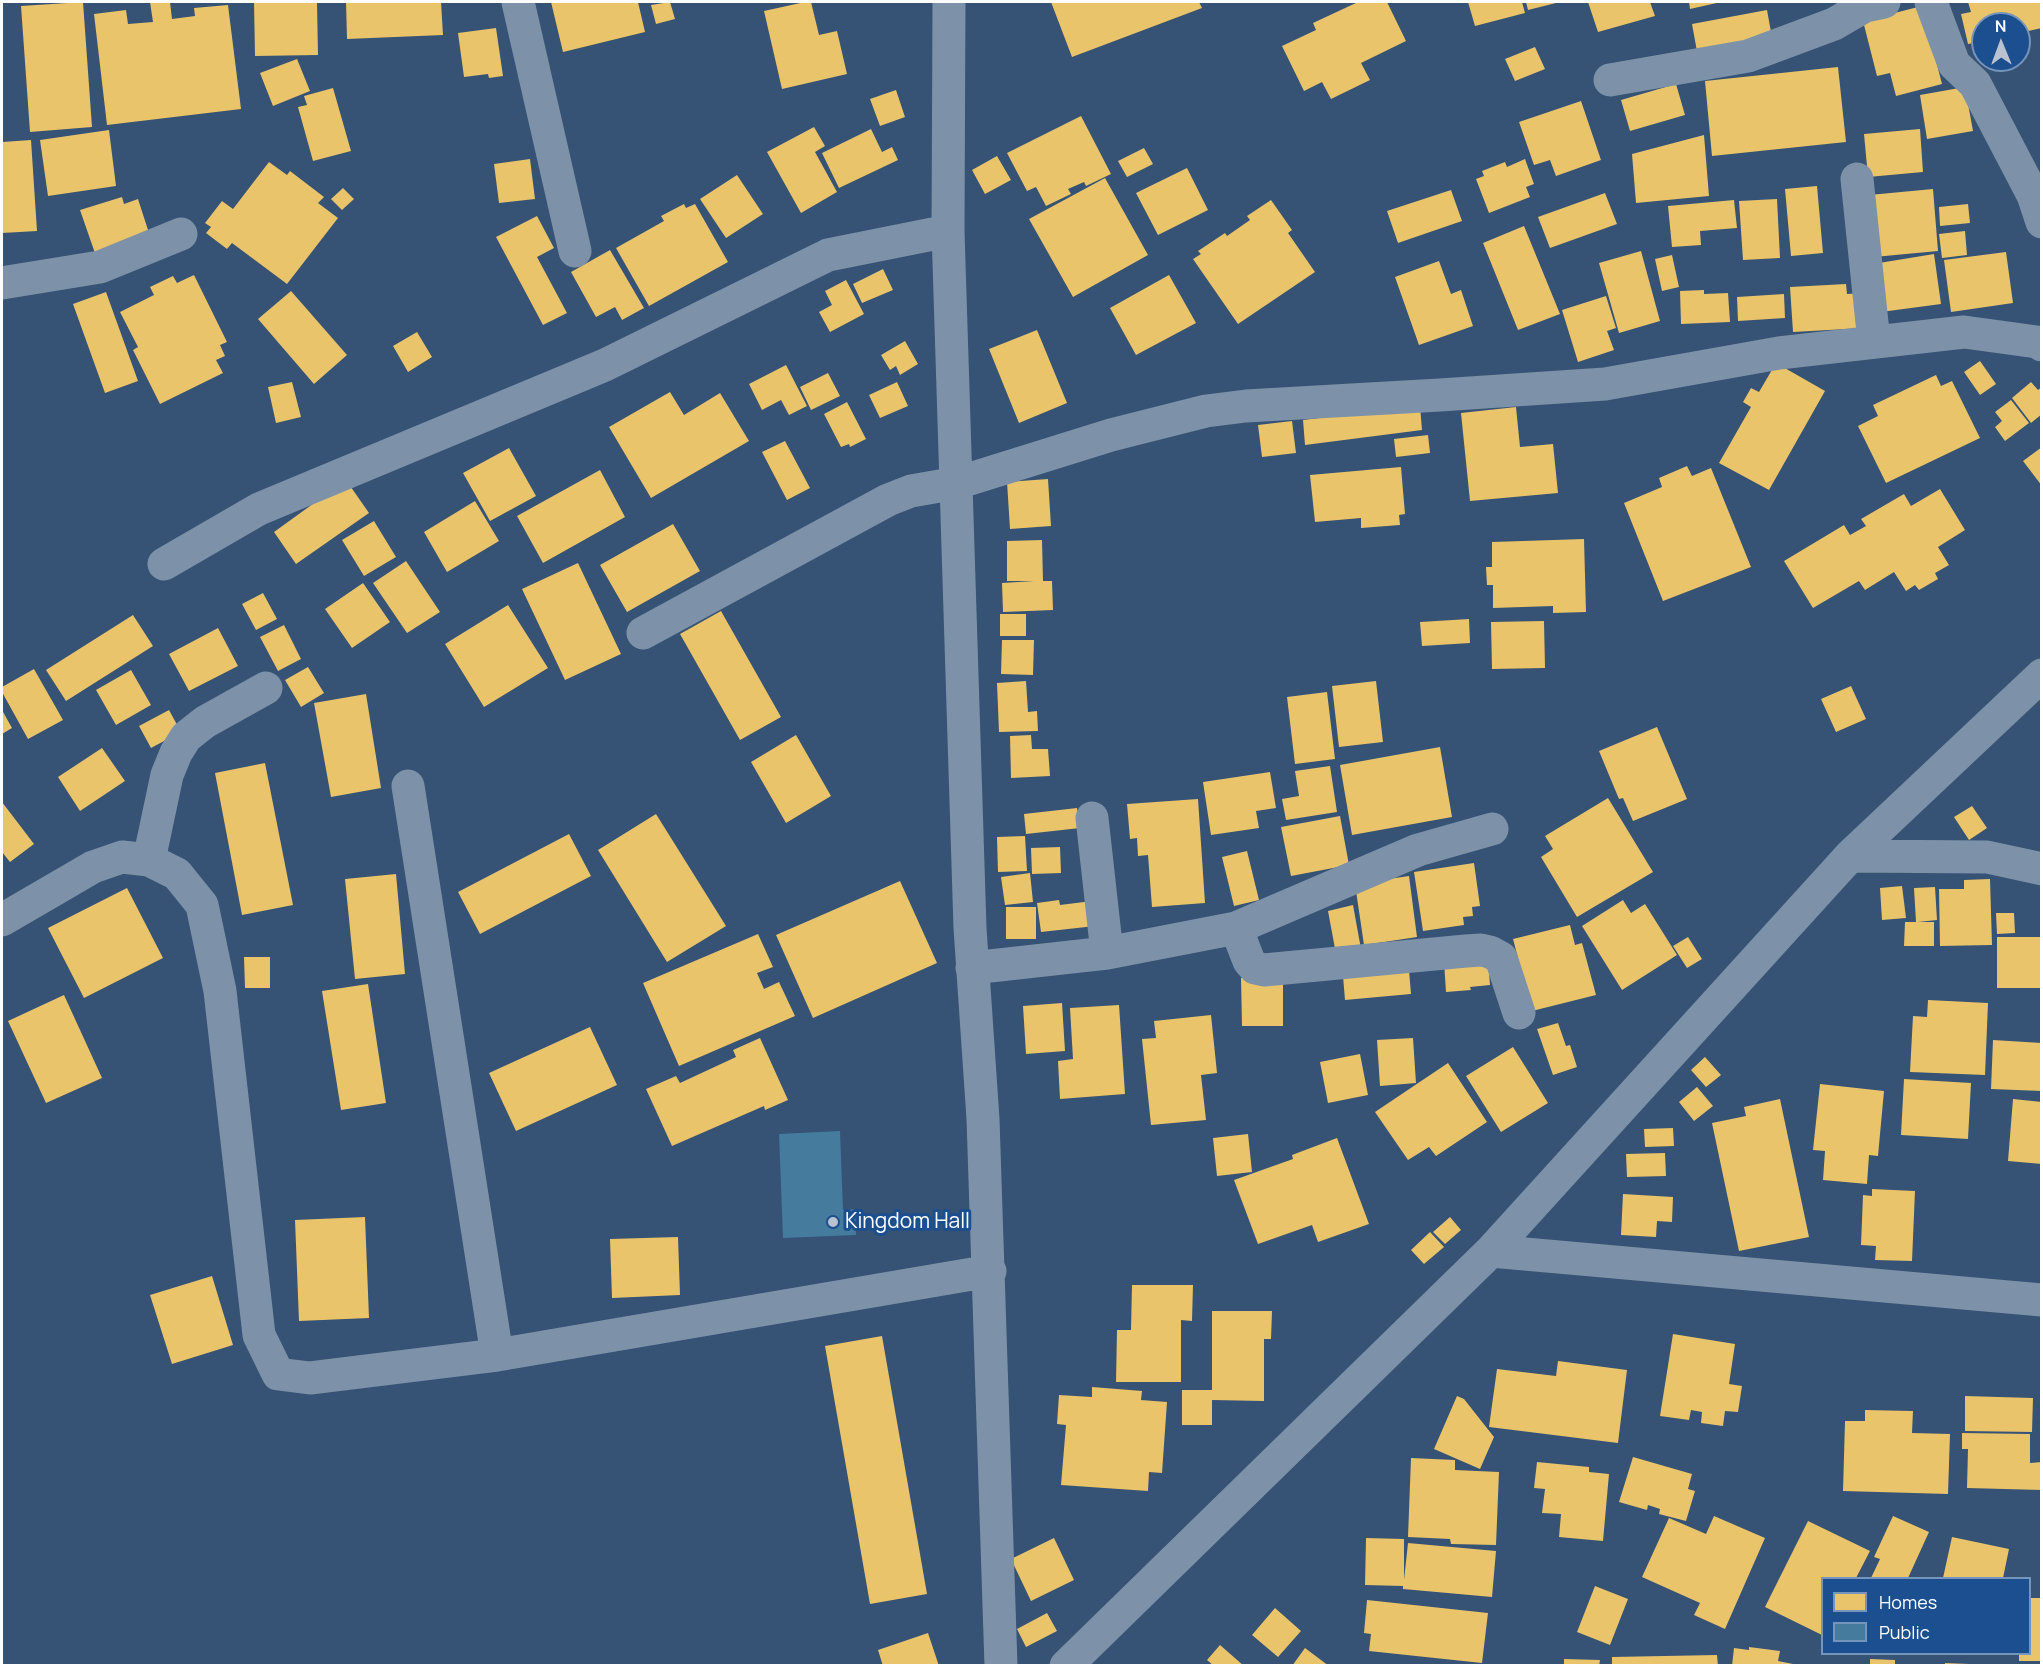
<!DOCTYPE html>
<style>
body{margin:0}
#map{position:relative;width:2043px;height:1667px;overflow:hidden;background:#365274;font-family:Manrope,sans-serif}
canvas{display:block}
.frame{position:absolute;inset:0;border:3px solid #fff;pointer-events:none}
.legend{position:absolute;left:1821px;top:1577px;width:210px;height:78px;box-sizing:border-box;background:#1b4f8f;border:2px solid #7695bc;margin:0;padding:8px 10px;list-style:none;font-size:18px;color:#fff}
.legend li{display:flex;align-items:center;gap:12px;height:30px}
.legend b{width:30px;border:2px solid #7695bc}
.north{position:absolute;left:1971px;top:12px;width:60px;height:60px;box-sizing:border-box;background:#1b4f8f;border:2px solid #7695bc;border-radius:50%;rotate:359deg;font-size:16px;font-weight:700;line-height:24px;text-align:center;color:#fff}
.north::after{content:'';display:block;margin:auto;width:21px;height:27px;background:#b9c2ce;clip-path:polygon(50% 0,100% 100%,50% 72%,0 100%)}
</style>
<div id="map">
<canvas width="2043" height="1667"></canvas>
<div class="frame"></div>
<ul class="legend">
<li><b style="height:16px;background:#e9c46a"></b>Homes</li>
<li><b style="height:16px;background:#457b9d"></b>Public</li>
</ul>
<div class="north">N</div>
</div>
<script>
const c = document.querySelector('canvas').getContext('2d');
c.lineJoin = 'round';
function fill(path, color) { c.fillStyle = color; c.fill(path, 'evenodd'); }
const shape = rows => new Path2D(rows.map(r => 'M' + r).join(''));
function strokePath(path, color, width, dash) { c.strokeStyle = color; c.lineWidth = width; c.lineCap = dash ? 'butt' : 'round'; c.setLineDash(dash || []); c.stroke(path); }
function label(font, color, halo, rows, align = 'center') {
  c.font = font + ' Manrope,sans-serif'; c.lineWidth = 6; c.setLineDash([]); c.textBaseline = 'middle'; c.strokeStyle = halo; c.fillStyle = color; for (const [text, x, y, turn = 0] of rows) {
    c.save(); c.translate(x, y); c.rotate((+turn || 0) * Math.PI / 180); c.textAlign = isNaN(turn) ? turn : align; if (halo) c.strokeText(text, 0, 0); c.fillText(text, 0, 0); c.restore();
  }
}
fill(shape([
 [83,2,92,127,30,132,21,6],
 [150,2,170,2,172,19,195,16,194,8,228,5,241,109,107,125,94,14,126,10,128,24,153,22],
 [254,2,317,2,318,55,255,56],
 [346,2,441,2,443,35,347,39],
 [551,2,638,2,645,32,563,52],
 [670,2,675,19,656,24,651,5],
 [805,2,811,2,819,35,837,31,847,74,782,89,764,11],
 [1051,2,1199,2,1202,8,1072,57],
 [1358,2,1387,2,1406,41,1361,63,1370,80,1331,99,1322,82,1304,91,1282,46,1316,30,1313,23],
 [1468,2,1522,2,1525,13,1475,26],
 [1526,2,1560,2,1528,10],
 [1588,2,1650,2,1655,16,1598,32],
 [1689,2,1721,2,1690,9],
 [1968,2,2042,2,2042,28,2019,33,2019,24,1983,24,1983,41,1968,44,1961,14,1971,12],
 [1922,6,1942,84,1896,96,1890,73,1877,76,1863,21],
 [1767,10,1773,43,1698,57,1692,24],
 [496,28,503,76,489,78,488,74,464,77,458,33],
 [1535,47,1545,69,1515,81,1505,59],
 [297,59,310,91,273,106,260,73],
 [1838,67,1846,142,1712,156,1705,81],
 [1676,84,1685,115,1630,131,1621,100],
 [1965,87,1973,131,1927,139,1920,95],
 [333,88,351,151,313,161,298,107,307,105,304,96],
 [896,90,905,117,880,126,870,99],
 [1581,101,1601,160,1556,176,1550,160,1534,165,1519,122],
 [1081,116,1111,174,1086,186,1084,182,1068,189,1071,194,1046,206,1036,187,1027,191,1007,153],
 [814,127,825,146,815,152,837,192,801,213,767,152],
 [871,129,882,152,892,147,898,160,839,188,822,153],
 [1920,129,1923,172,1868,177,1864,134],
 [109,130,116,186,48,196,40,140],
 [1704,135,1709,196,1636,203,1632,154],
 [31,140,37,231,2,233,2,142],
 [1144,148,1153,164,1127,177,1118,161],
 [997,156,1011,180,985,194,972,170],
 [530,159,535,199,499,203,494,164],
 [1525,159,1534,184,1526,187,1530,197,1489,213,1476,179,1484,176,1482,171,1505,162,1507,167],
 [269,162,287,175,290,171,324,197,318,203,338,218,287,284,232,243,227,249,206,233,211,227,205,223,222,201,233,209],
 [1187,168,1208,210,1158,235,1136,193],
 [737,175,763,214,726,238,700,199],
 [1105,178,1148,255,1073,297,1029,219],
 [1817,186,1823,253,1791,256,1785,189],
 [343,188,354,199,342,210,331,199],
 [1933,189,1938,251,1874,257,1869,195],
 [1451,190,1462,221,1398,243,1387,211],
 [1605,193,1617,224,1550,248,1538,217],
 [122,197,124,204,138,199,149,233,96,256,80,210],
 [1777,199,1780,258,1743,260,1739,201],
 [1271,200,1292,230,1288,233,1315,272,1238,324,1193,259,1201,254,1198,251,1225,233,1227,236,1250,220,1247,216],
 [1734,200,1737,228,1700,231,1701,245,1672,247,1668,206],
 [684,204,686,208,695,204,728,262,649,306,616,248,664,221,661,216],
 [1968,204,1970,223,1940,226,1939,207],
 [537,216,554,248,537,257,567,313,543,325,496,237],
 [1524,226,1560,314,1518,330,1483,243],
 [1965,231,1967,255,1942,258,1939,234],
 [610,250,644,308,622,320,615,307,596,317,571,272],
 [1641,251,1660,321,1619,333,1599,263],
 [2006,252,2013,303,1951,312,1944,260],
 [1934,254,1941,304,1881,312,1873,264],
 [1672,255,1679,287,1662,291,1655,259],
 [1439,261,1451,294,1461,290,1473,326,1419,345,1395,277],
 [883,269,893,290,862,303,853,284],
 [194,275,227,342,220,345,225,356,216,360,223,373,160,404,133,350,138,347,120,312,154,295,150,287,173,276,177,283],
 [1169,275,1196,323,1136,355,1110,308],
 [846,280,864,314,830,332,819,312,832,305,825,291],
 [1846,284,1847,294,1862,293,1864,328,1793,332,1790,287],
 [1704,290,1704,294,1728,293,1730,322,1681,324,1680,291],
 [291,291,347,355,314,384,258,319],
 [106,292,138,381,105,393,73,304],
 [1784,294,1785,318,1738,321,1737,297],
 [1606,296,1616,328,1607,331,1614,350,1578,362,1562,310],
 [1037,330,1067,403,1019,423,989,349],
 [417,332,432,357,408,372,393,346],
 [905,341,918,364,900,375,896,366,890,370,881,355],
 [1980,361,1996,384,1980,395,1964,372],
 [1776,363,1825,391,1769,490,1719,463,1751,407,1743,402,1751,388,1759,392],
 [786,365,807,406,789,415,781,400,762,410,749,384],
 [828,373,840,396,811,410,800,387],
 [1936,375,1941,386,1952,381,1980,438,1886,483,1858,426,1878,416,1873,405],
 [292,382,301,417,276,423,268,387],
 [897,382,908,406,880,418,869,395],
 [2031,382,2038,390,2042,387,2042,414,2031,423,2012,398],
 [670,392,684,415,720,393,749,441,651,498,609,427],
 [2011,400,2029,423,2005,441,1995,427,2002,421,1995,412],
 [847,402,866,439,850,447,849,444,841,447,824,414],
 [1420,406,1422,430,1305,445,1303,420],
 [1516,407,1520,447,1553,444,1558,493,1470,501,1461,413],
 [1292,421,1296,453,1262,457,1258,425],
 [1428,435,1430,453,1396,457,1394,439],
 [785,441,810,488,787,500,762,452],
 [2042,447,2042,486,2023,461],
 [509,448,536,496,490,521,463,473],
 [1687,466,1692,476,1711,468,1751,567,1663,601,1624,503,1662,487,1659,478],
 [1401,467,1405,514,1399,515,1400,525,1361,528,1361,518,1315,522,1310,475],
 [600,470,625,517,543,563,517,516],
 [1048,479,1051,526,1010,529,1007,482],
 [346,480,369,513,296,564,274,532],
 [1940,489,1965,530,1938,547,1949,565,1935,573,1938,579,1919,590,1915,585,1906,591,1894,572,1865,590,1859,581,1813,608,1784,561,1844,525,1850,535,1866,526,1861,519,1904,494,1911,506],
 [475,501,499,541,447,572,424,532],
 [374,521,396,557,364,576,342,540],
 [673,524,700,571,627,612,600,565],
 [1584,539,1586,612,1553,613,1553,606,1493,608,1493,585,1487,585,1486,567,1492,567,1492,542],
 [1042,540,1043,581,1052,581,1053,610,1003,612,1002,583,1034,581,1007,581,1007,541],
 [406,561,440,612,407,633,373,583],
 [578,563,621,654,565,680,522,589],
 [363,583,390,622,352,648,325,609],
 [263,593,277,619,256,630,242,604],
 [508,605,548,668,484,707,445,644],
 [721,611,781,717,740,740,680,634],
 [1000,614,1026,614,1026,636,1000,636],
 [133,615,153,646,66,701,46,670],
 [1469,619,1470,643,1422,646,1420,622],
 [1544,621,1545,668,1492,669,1491,622],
 [284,625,301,659,278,671,260,637],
 [218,628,238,666,189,691,169,654],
 [1002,640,1034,640,1033,675,1001,674],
 [308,667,324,693,301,707,285,680],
 [34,669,63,720,28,739,2,692,2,687],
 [131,670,151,705,116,725,96,690],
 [1026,681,1028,712,1037,711,1038,731,999,732,997,683],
 [1376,681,1383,742,1339,747,1332,686],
 [1851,686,1866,719,1836,732,1821,699],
 [1327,692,1335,759,1295,764,1287,697],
 [366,694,381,788,331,797,314,703],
 [2,710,12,728,2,734],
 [169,710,181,732,151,748,139,726],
 [1657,727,1687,799,1633,821,1623,798,1619,799,1599,751],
 [796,735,831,796,786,823,751,762],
 [1031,735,1032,749,1048,749,1050,776,1011,778,1010,736],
 [1440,747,1452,817,1352,835,1340,765],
 [102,748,125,781,80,811,58,777],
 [265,763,293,905,242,915,215,773],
 [1330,766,1337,812,1286,820,1282,799,1299,796,1295,771],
 [1270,772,1276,808,1256,811,1259,828,1211,835,1203,782],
 [1608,798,1653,872,1577,917,1541,857,1553,849,1545,836],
 [1198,799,1205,903,1152,907,1148,855,1138,856,1137,838,1130,839,1127,804],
 [2,802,34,844,10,862,2,852],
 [1972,806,1987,828,1969,840,1954,817],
 [1077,808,1080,828,1026,834,1024,814],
 [656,814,726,926,667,962,598,850],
 [1340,816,1349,865,1291,876,1281,827],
 [569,834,591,876,480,934,458,892],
 [1025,836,1027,871,998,872,997,837],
 [1060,847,1061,873,1032,874,1031,848],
 [1247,851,1259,900,1234,906,1222,857],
 [1474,863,1480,906,1472,907,1473,916,1463,917,1464,925,1423,931,1414,872],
 [1030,873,1033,902,1005,905,1001,877],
 [396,874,405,974,355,979,345,879],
 [1409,876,1417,937,1364,945,1355,884],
 [1990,879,1992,945,1940,946,1939,889,1964,889,1964,880],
 [900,881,937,963,813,1018,776,935],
 [1902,886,1906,918,1882,920,1880,888],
 [1935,887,1937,920,1918,922,1934,922,1934,946,1904,946,1905,922,1916,922,1914,888],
 [127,888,163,958,84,998,48,928],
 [1059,900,1060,905,1092,901,1095,926,1041,932,1037,903],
 [1623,900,1631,913,1645,904,1677,955,1622,990,1582,926],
 [1353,905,1361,949,1336,954,1328,911],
 [1006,907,1036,907,1036,939,1006,939],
 [1996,913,2014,913,2015,933,1997,934],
 [1570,925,1575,945,1582,943,1596,995,1532,1011,1513,939],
 [758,934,773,967,757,973,764,989,779,982,795,1016,679,1066,643,983],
 [1688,937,1702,959,1687,968,1673,946],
 [1997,937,2042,937,2042,988,1997,988],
 [244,957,270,957,270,988,245,988],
 [1488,960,1490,985,1470,987,1471,990,1446,992,1444,962],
 [1409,970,1411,994,1345,1000,1343,976],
 [1283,977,1283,1026,1242,1026,1241,978],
 [368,984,386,1103,341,1110,322,991],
 [64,995,102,1078,46,1103,8,1021],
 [1928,1000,1988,1003,1985,1075,1910,1072,1913,1016,1927,1017],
 [1062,1003,1065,1051,1026,1054,1023,1006],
 [1119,1005,1125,1094,1060,1099,1058,1061,1073,1059,1070,1008],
 [1211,1015,1217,1073,1201,1075,1206,1120,1151,1125,1142,1039,1156,1038,1154,1021],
 [1558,1023,1566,1046,1570,1045,1577,1067,1553,1075,1537,1029],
 [590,1027,617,1085,516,1131,489,1073],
 [760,1038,788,1100,765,1110,764,1106,672,1146,646,1089,676,1076,680,1083,736,1057,733,1050],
 [1413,1038,1416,1083,1380,1086,1377,1040],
 [1993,1040,2042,1043,2042,1091,1991,1089],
 [1513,1047,1548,1103,1501,1132,1466,1076],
 [1360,1054,1368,1095,1328,1103,1320,1062],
 [1705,1057,1721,1075,1706,1087,1691,1070],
 [1448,1063,1487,1122,1436,1156,1429,1147,1408,1160,1375,1112],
 [1904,1079,1971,1083,1968,1139,1901,1135],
 [1820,1084,1884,1091,1878,1156,1869,1155,1867,1184,1823,1180,1825,1151,1813,1150],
 [1697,1087,1713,1106,1694,1121,1679,1102],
 [1780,1099,1809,1237,1739,1251,1712,1123,1746,1116,1744,1107],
 [2013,1099,2042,1102,2042,1164,2008,1161],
 [1673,1128,1674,1146,1645,1147,1644,1129],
 [1248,1134,1252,1172,1217,1176,1213,1138],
 [1337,1138,1369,1224,1318,1242,1312,1225,1258,1244,1234,1180,1293,1159,1292,1155],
 [1665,1153,1666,1176,1627,1177,1626,1154],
 [1872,1189,1915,1191,1912,1261,1875,1260,1876,1246,1861,1245,1863,1195,1872,1196],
 [1623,1194,1673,1197,1672,1222,1657,1221,1656,1237,1621,1235],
 [365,1217,369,1318,299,1321,295,1220],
 [1450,1217,1461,1230,1445,1244,1433,1232],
 [1430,1232,1444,1247,1424,1264,1411,1250],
 [678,1237,680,1295,612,1298,610,1239],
 [212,1276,233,1345,172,1364,150,1295],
 [1132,1285,1193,1285,1192,1321,1181,1320,1181,1382,1116,1382,1117,1330,1131,1330],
 [1212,1311,1272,1311,1271,1339,1264,1339,1264,1401,1212,1400,1212,1425,1182,1425,1182,1390,1212,1390],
 [1673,1334,1735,1344,1729,1384,1742,1386,1738,1412,1725,1411,1723,1426,1701,1423,1702,1412,1691,1410,1689,1420,1660,1416],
 [882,1336,927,1594,870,1604,825,1346],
 [1558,1361,1627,1370,1618,1443,1489,1427,1497,1369,1556,1376],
 [1092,1387,1142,1391,1141,1400,1167,1402,1162,1473,1149,1472,1148,1491,1061,1485,1066,1425,1057,1424,1059,1395,1092,1397],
 [1457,1396,1464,1399,1494,1437,1480,1469,1434,1449],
 [1965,1396,2033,1398,2032,1432,1965,1431],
 [1865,1410,1913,1411,1912,1433,1950,1434,1948,1494,1843,1491,1845,1421,1865,1421],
 [1962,1433,2030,1434,2030,1463,2042,1462,2042,1490,1967,1488,1968,1449,1962,1449],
 [1633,1457,1692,1474,1688,1489,1695,1491,1686,1521,1659,1514,1660,1509,1648,1505,1647,1510,1619,1502],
 [1411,1458,1455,1460,1455,1470,1499,1472,1496,1545,1451,1544,1450,1539,1408,1537],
 [1537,1462,1589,1467,1589,1472,1609,1474,1603,1541,1559,1537,1561,1514,1542,1513,1545,1489,1534,1488],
 [1714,1516,1765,1538,1725,1629,1694,1615,1700,1603,1642,1577,1669,1518,1706,1534],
 [1893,1516,1929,1532,1908,1578,1871,1578,1880,1559,1874,1557],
 [1808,1521,1870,1551,1856,1578,1822,1578,1822,1635,1765,1607],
 [1952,1537,2009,1549,2003,1578,1943,1578],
 [1054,1538,1074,1580,1031,1601,1011,1559],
 [1366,1538,1404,1539,1404,1580,1408,1543,1496,1551,1492,1597,1403,1589,1403,1586,1365,1585],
 [1595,1586,1628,1599,1610,1645,1577,1632],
 [2030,1598,2042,1598,2042,1661,2019,1661,2019,1654,2030,1654],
 [1367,1600,1488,1613,1482,1663,1369,1651,1371,1634,1364,1633],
 [1275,1608,1301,1631,1278,1657,1252,1635],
 [1047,1613,1057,1631,1026,1647,1017,1629],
 [928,1633,939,1666,883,1666,878,1650],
 [1220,1645,1244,1666,1214,1666,1207,1660],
 [1749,1647,1780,1651,1778,1661,1803,1666,1732,1666,1734,1648,1749,1650],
 [1305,1648,1329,1666,1292,1666],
 [1717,1655,1718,1666,1612,1666,1612,1657],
 [1564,1659,1600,1660,1599,1666,1564,1666],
 [1870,1659,1895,1660,1895,1666,1870,1666],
 [1945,1663,1970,1664,1970,1666,1945,1666]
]), '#e9c46a');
fill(shape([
 [840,1131,843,1210,855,1209,856,1235,783,1238,779,1134]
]), '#457b9d');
strokePath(shape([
 [518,2,575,251],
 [949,2,948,231,970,928,983,1119,1001,1666],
 [1931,2,1954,64,1975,84,2033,195,2042,222],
 [1610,80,1748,56,1834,24,1865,6,1884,2],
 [1857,179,1874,342],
 [2,283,100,267,181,234],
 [164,564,259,509,605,365,828,255,948,231],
 [643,633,888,500,911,491,957,483,1111,435,1206,411,1246,406,1440,395,1605,384,1779,353,1964,332,2037,342,2042,345],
 [408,786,497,1355],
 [1092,818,1107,953],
 [1850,856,1987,857,2042,869],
 [149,860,167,775,176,753,186,737,205,722,266,688],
 [2,920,93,867,122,857,149,860,177,874,202,905,220,991,259,1335,278,1374,310,1378,497,1355,990,1271],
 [1236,928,1249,961,1255,968,1264,970,1466,951,1481,950,1490,952,1501,958,1519,1013],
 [972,968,1107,953,1236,928,1418,850,1492,829],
 [1491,1251,2042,1300],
 [1066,1666,1491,1251,1850,856,2042,675]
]), '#7d92a8', 33);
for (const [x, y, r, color] of [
 [833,1222,6,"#b9c2ce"]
]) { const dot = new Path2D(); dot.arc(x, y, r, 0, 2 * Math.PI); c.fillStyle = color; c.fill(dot); strokePath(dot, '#1b4f8f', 2); }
label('21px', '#fff', '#1b4f8f', [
 ["Kingdom Hall",845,1222]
], 'left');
</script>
